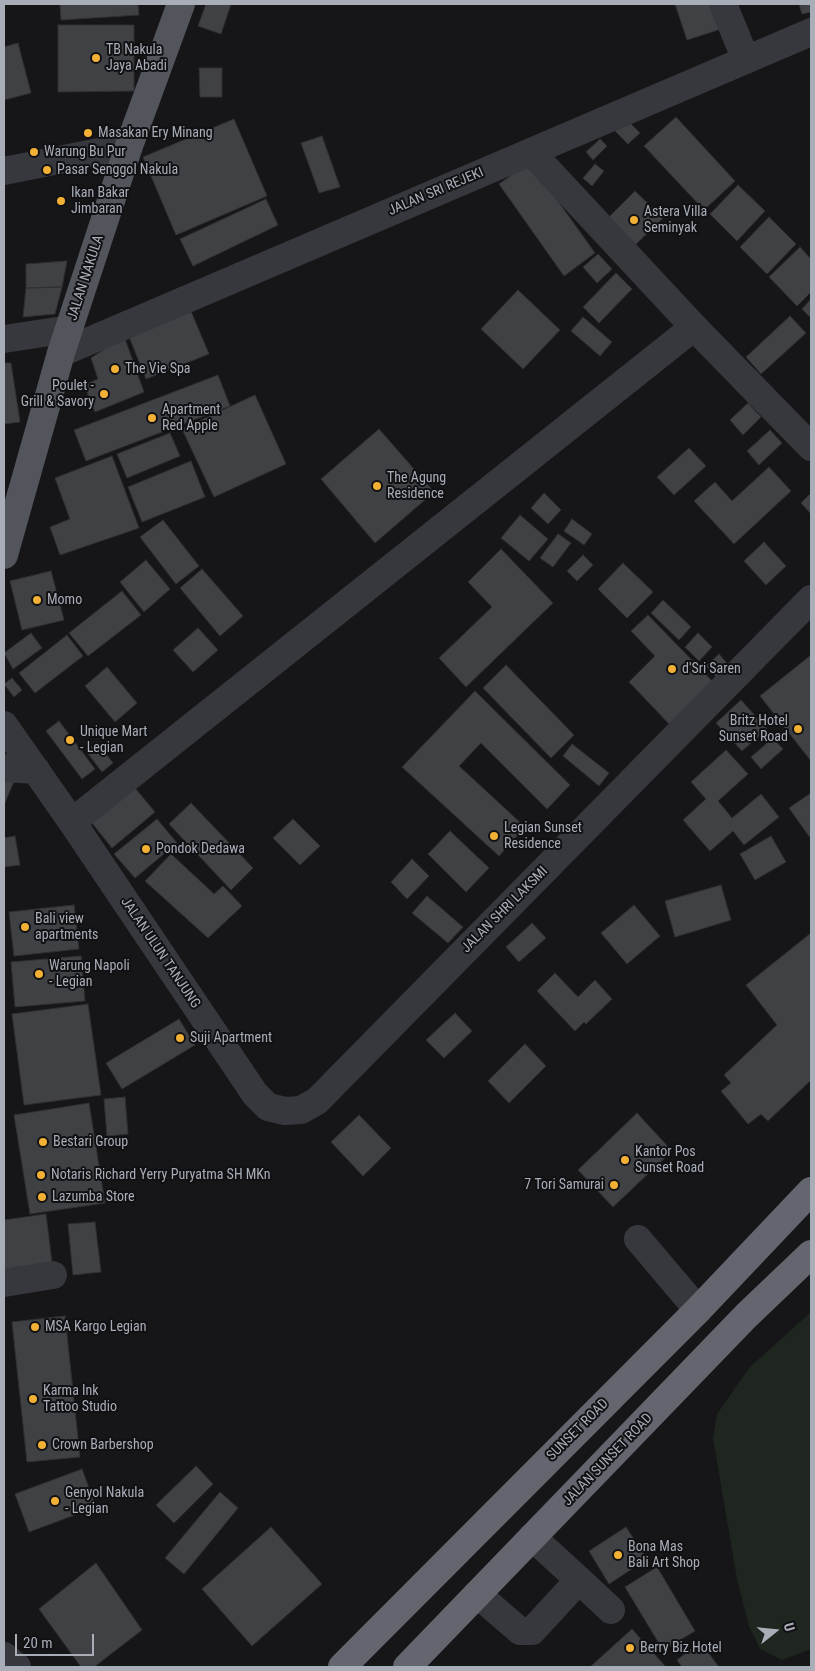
<!DOCTYPE html>
<style>
body{margin:0}
#map{position:relative;width:815px;height:1671px;overflow:hidden;background:#161618;font-family:"Roboto Condensed",sans-serif}
canvas{display:block}
.frame{position:absolute;inset:0;border:5px solid #a8adb8;pointer-events:none}
.north{position:absolute;left:750px;top:1606px;width:50px;height:50px;-webkit-text-stroke:4px #111113;paint-order:stroke;rotate:74deg;font-size:14px;font-weight:700;line-height:20px;text-align:center;color:#a8adb8}
.north::after{content:'';display:block;margin:auto;width:18px;height:22px;background:#a8adb8;clip-path:polygon(50% 0,100% 100%,50% 72%,0 100%)}
.scale{position:absolute;left:15px;top:1634px;width:79px;height:22px;box-sizing:border-box;border:2px solid #a8adb8;border-top:0;padding-left:6px;font-size:15px;line-height:18px;white-space:nowrap;color:#a8adb8;-webkit-text-stroke:4px #111113;paint-order:stroke}
</style>
<div id="map">
<canvas width="815" height="1671"></canvas>
<div class="frame"></div>
<div class="north">U</div>
<div class="scale">20 m</div>
</div>
<script>
const c = document.querySelector('canvas').getContext('2d');
c.lineJoin = 'round';
function fill(path, color) { c.fillStyle = color; c.fill(path, 'evenodd'); }
const shape = rows => new Path2D(rows.map(r => 'M' + r).join(''));
function strokePath(path, color, width, dash) { c.strokeStyle = color; c.lineWidth = width; c.lineCap = dash ? 'butt' : 'round'; c.setLineDash(dash || []); c.stroke(path); }
function label(font, color, halo, rows, align = 'center') {
  c.font = font + ' "Roboto Condensed",sans-serif'; c.lineWidth = 4; c.setLineDash([]); c.textBaseline = 'middle'; c.strokeStyle = halo; c.fillStyle = color; for (const [text, x, y, turn = 0] of rows) {
    c.save(); c.translate(x, y); c.rotate((+turn || 0) * Math.PI / 180); c.textAlign = isNaN(turn) ? turn : align; if (halo) c.strokeText(text, 0, 0); c.fillText(text, 0, 0); c.restore();
  }
}
fill(shape([
 [811,1312,811,1649,782,1660,760,1649,749,1626,737,1579,713,1438,717,1414,749,1368]
]), '#1e261f');
const building = shape([
 [60,4,138,4,139,15,61,20,60,4],
 [206,4,231,4,221,34,198,26,206,4],
 [675,4,716,4,724,28,687,40,675,4],
 [799,4,811,4,811,12,802,14,799,4],
 [58,25,134,25,134,91,58,92,58,25],
 [18,43,31,93,4,100,4,47,18,43],
 [199,68,222,68,222,97,200,97,199,68],
 [622,115,640,133,628,144,610,126,622,115],
 [676,117,735,181,704,210,644,146,676,117],
 [234,119,267,196,176,235,143,157,234,119],
 [322,136,340,187,319,193,301,143,322,136],
 [600,139,607,146,593,160,586,152,600,139],
 [530,162,595,253,564,276,499,184,530,162],
 [595,164,604,171,592,186,583,178,595,164],
 [738,185,765,211,737,241,710,214,738,185],
 [635,191,663,218,632,248,605,221,635,191],
 [266,199,278,225,193,266,180,239,266,199],
 [769,217,796,244,767,274,740,247,769,217],
 [800,247,811,259,811,292,797,306,769,277,800,247],
 [598,254,612,269,597,283,583,267,598,254],
 [67,261,62,287,26,288,26,264,67,261],
 [616,273,632,289,599,323,583,307,616,273],
 [62,287,55,314,23,317,26,288,62,287],
 [518,290,560,330,523,369,481,329,518,290],
 [811,299,811,318,802,309,811,299],
 [190,309,209,354,146,379,128,334,190,309],
 [790,316,806,333,761,374,746,357,790,316],
 [583,317,612,342,600,356,571,331,583,317],
 [124,336,144,392,95,412,84,385,98,379,91,358,124,336],
 [4,363,11,363,20,422,4,424,4,363],
 [218,375,230,406,86,461,74,430,218,375],
 [255,395,286,464,214,497,182,429,255,395],
 [748,403,761,417,743,435,730,420,748,403],
 [379,429,434,492,375,543,321,479,379,429],
 [770,430,782,443,759,465,747,451,770,430],
 [170,433,180,456,127,478,117,454,170,433],
 [689,448,706,466,674,495,657,477,689,448],
 [112,456,139,528,60,555,50,527,70,519,55,478,112,456],
 [191,461,205,497,142,522,128,487,191,461],
 [769,467,791,491,734,544,694,501,715,482,732,501,769,467],
 [544,493,561,510,548,524,531,508,544,493],
 [811,493,811,514,801,503,811,493],
 [520,515,548,539,529,561,501,538,520,515],
 [572,519,592,534,584,545,564,531,572,519],
 [163,520,199,566,176,584,140,537,163,520],
 [558,534,571,543,553,567,540,558,558,534],
 [764,542,786,566,766,585,744,561,764,542],
 [501,549,553,603,466,687,439,658,492,607,468,582,501,549],
 [583,555,593,565,577,581,567,571,583,555],
 [146,560,170,589,144,612,120,582,146,560],
 [623,563,653,592,627,618,598,589,623,563],
 [202,569,243,616,220,636,180,588,202,569],
 [51,571,64,620,22,630,10,581,51,571],
 [122,591,141,615,88,656,69,633,122,591],
 [663,600,691,627,679,640,651,613,663,600],
 [648,615,715,684,672,727,629,682,655,656,631,631,648,615],
 [198,628,218,650,193,672,173,650,198,628],
 [31,633,42,648,13,669,4,653,31,633],
 [698,633,712,647,699,661,685,647,698,633],
 [67,635,83,656,35,693,19,673,67,635],
 [719,654,730,667,717,678,706,666,719,654],
 [811,655,811,761,760,696,811,655],
 [506,665,574,735,551,758,483,688,506,665],
 [107,667,137,703,115,722,85,686,107,667],
 [12,678,22,690,14,697,4,684,12,678],
 [475,691,570,785,547,809,481,743,459,766,525,827,499,856,402,767,475,691],
 [741,700,767,729,742,751,716,723,741,700],
 [59,721,95,769,82,779,46,731,59,721],
 [773,738,783,749,761,769,751,757,773,738],
 [97,742,113,763,102,772,86,751,97,742],
 [572,744,609,773,599,786,563,756,572,744],
 [726,750,748,774,718,801,732,818,761,794,779,817,744,845,733,831,710,851,683,820,706,799,691,782,726,750],
 [4,774,15,779,4,805,4,774],
 [135,788,155,812,112,848,92,823,135,788],
 [811,793,811,839,789,808,811,793],
 [191,803,253,868,231,890,169,824,191,803],
 [157,819,177,843,135,878,114,854,157,819],
 [293,819,320,846,300,865,273,838,293,819],
 [450,831,489,868,466,892,428,854,450,831],
 [15,836,20,865,4,867,4,838,15,836],
 [771,836,786,862,755,880,740,854,771,836],
 [171,854,214,894,223,886,242,906,208,938,145,881,171,854],
 [412,859,429,876,407,899,391,882,412,859],
 [721,885,731,920,675,937,665,901,721,885],
 [427,896,463,927,448,943,412,913,427,896],
 [74,905,79,949,14,956,9,912,74,905],
 [634,905,660,936,627,964,601,933,634,905],
 [532,923,546,938,519,962,506,947,532,923],
 [811,933,811,1080,768,1121,761,1114,748,1124,721,1091,731,1083,724,1075,777,1025,746,985,811,933],
 [81,956,85,1001,15,1007,11,962,81,956],
 [555,973,578,997,595,980,612,999,586,1024,584,1022,575,1031,537,991,555,973],
 [88,1004,101,1095,24,1105,12,1014,88,1004],
 [455,1013,472,1031,444,1058,426,1040,455,1013],
 [179,1019,195,1045,122,1089,106,1063,179,1019],
 [525,1044,546,1066,509,1103,488,1081,525,1044],
 [125,1097,128,1134,107,1136,104,1099,125,1097],
 [89,1103,105,1203,30,1214,14,1115,89,1103],
 [637,1113,672,1151,613,1207,578,1170,637,1113],
 [359,1115,391,1148,363,1176,331,1142,359,1115],
 [46,1214,53,1271,4,1277,4,1220,46,1214],
 [95,1222,101,1272,73,1275,68,1224,95,1222],
 [65,1316,80,1457,27,1462,12,1322,65,1316],
 [196,1466,213,1484,174,1523,156,1505,196,1466],
 [82,1469,96,1507,29,1532,15,1494,82,1469],
 [220,1492,238,1508,184,1574,165,1558,220,1492],
 [271,1527,322,1584,252,1646,202,1589,271,1527],
 [626,1527,647,1559,609,1584,589,1551,626,1527],
 [96,1563,142,1630,94,1667,81,1667,39,1609,96,1563],
 [657,1567,695,1631,663,1650,625,1587,657,1567],
 [632,1629,666,1667,590,1667,632,1629],
 [700,1642,719,1667,682,1667,677,1660,700,1642]
]);
fill(building, '#404145');
strokePath(building, '#303034', 1);
strokePath(shape([
 [723,4,746,60],
 [531,152,694,327,811,447],
 [4,171,129,146],
 [4,339,70,329],
 [61,353,811,32],
 [4,725,72,822,255,1094,268,1107,285,1111,301,1110,317,1101,811,599],
 [4,768,36,770],
 [72,822,694,327],
 [638,1239,698,1310],
 [4,1283,53,1275],
 [579,1580,611,1610],
 [477,1594,520,1631,532,1631,579,1580,532,1537],
 [4,1656,17,1667]
]), '#37383d', 28);
strokePath(shape([
 [4,555,61,353,129,146,181,4]
]), '#53555c', 28);
strokePath(shape([
 [342,1667,698,1310,811,1191],
 [407,1667,746,1316,811,1254]
]), '#63666e', 28);
for (const [x, y, r, color] of [
 [96,58,5,"#f2b134"],
 [88,133,5,"#f2b134"],
 [34,152,5,"#f2b134"],
 [47,170,5,"#f2b134"],
 [61,201,5,"#f2b134"],
 [634,220,5,"#f2b134"],
 [115,369,5,"#f2b134"],
 [104,394,5,"#f2b134"],
 [152,418,5,"#f2b134"],
 [377,486,5,"#f2b134"],
 [37,600,5,"#f2b134"],
 [672,669,5,"#f2b134"],
 [798,729,5,"#f2b134"],
 [70,740,5,"#f2b134"],
 [494,836,5,"#f2b134"],
 [146,849,5,"#f2b134"],
 [25,927,5,"#f2b134"],
 [39,974,5,"#f2b134"],
 [180,1038,5,"#f2b134"],
 [43,1142,5,"#f2b134"],
 [625,1160,5,"#f2b134"],
 [41,1175,5,"#f2b134"],
 [614,1185,5,"#f2b134"],
 [42,1197,5,"#f2b134"],
 [35,1327,5,"#f2b134"],
 [33,1399,5,"#f2b134"],
 [42,1445,5,"#f2b134"],
 [55,1501,5,"#f2b134"],
 [618,1555,5,"#f2b134"],
 [630,1648,5,"#f2b134"]
]) { const dot = new Path2D(); dot.arc(x, y, r, 0, 2 * Math.PI); c.fillStyle = color; c.fill(dot); strokePath(dot, '#111113', 2); }
label('14px', '#a8adb8', '#111113', [
 ["TB Nakula",106,50],
 ["Jaya Abadi",106,66],
 ["Masakan Ery Minang",98,133],
 ["Warung Bu Pur",44,152],
 ["Pasar Senggol Nakula",57,170],
 ["Ikan Bakar",71,193],
 ["Jimbaran",71,209],
 ["Astera Villa",644,212],
 ["Seminyak",644,228],
 ["The Vie Spa",125,369],
 ["Poulet -",94,386,"right"],
 ["Grill & Savory",94,402,"right"],
 ["Apartment",162,410],
 ["Red Apple",162,426],
 ["The Agung",387,478],
 ["Residence",387,494],
 ["Momo",47,600],
 ["d'Sri Saren",682,669],
 ["Britz Hotel",788,721,"right"],
 ["Sunset Road",788,737,"right"],
 ["Unique Mart",80,732],
 ["- Legian",80,748],
 ["Legian Sunset",504,828],
 ["Residence",504,844],
 ["Pondok Dedawa",156,849],
 ["Bali view",35,919],
 ["apartments",35,935],
 ["Warung Napoli",49,966],
 ["- Legian",49,982],
 ["Suji Apartment",190,1038],
 ["Bestari Group",53,1142],
 ["Kantor Pos",635,1152],
 ["Sunset Road",635,1168],
 ["Notaris Richard Yerry Puryatma SH MKn",51,1175],
 ["7 Tori Samurai",604,1185,"right"],
 ["Lazumba Store",52,1197],
 ["MSA Kargo Legian",45,1327],
 ["Karma Ink",43,1391],
 ["Tattoo Studio",43,1407],
 ["Crown Barbershop",52,1445],
 ["Genyol Nakula",65,1493],
 ["- Legian",65,1509],
 ["Bona Mas",628,1547],
 ["Bali Art Shop",628,1563],
 ["Berry Biz Hotel",640,1648]
], 'left');
label('14px', '#a8adb8', '#111113', [
 ["JALAN SRI REJEKI",436,192,-23],
 ["JALAN NAKULA",86,278,-72],
 ["JALAN SHRI LAKSMI",505,910,-45],
 ["JALAN ULUN TANJUNG",160,953,56],
 ["SUNSET ROAD",578,1430,-45],
 ["JALAN SUNSET ROAD",608,1460,-46]
]);
</script>
